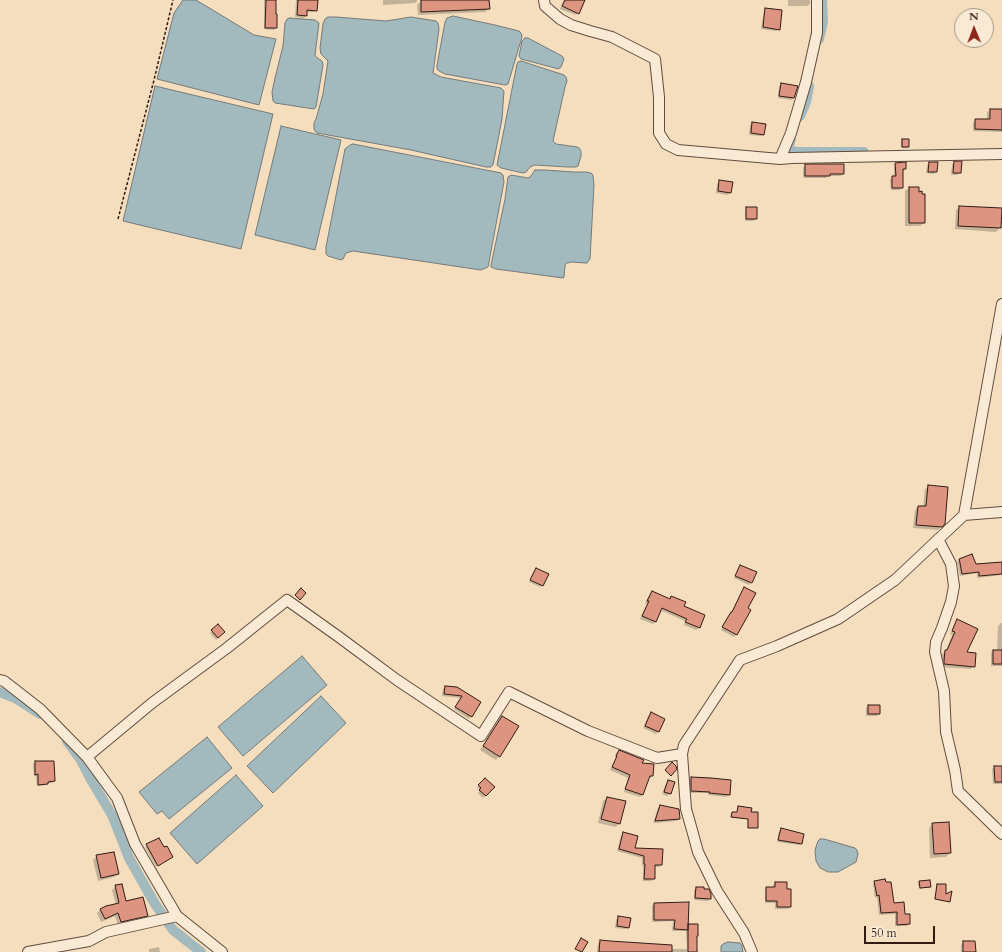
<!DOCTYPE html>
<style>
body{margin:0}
#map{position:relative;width:1002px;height:952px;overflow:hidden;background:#f4debe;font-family:Cardo,serif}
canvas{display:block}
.north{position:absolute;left:954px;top:8px;width:40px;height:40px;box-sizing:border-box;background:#f8ead5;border:1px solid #a99787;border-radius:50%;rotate:359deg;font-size:11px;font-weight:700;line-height:16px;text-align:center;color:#321b13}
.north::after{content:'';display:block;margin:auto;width:14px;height:18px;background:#8f2418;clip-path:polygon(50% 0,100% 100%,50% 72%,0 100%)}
.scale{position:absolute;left:864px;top:926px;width:71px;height:18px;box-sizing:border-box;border:2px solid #321b13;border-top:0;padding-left:5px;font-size:12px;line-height:14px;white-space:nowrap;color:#321b13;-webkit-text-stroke:3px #f8ead5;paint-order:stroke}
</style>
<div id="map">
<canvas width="1002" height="952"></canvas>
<div class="north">N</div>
<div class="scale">50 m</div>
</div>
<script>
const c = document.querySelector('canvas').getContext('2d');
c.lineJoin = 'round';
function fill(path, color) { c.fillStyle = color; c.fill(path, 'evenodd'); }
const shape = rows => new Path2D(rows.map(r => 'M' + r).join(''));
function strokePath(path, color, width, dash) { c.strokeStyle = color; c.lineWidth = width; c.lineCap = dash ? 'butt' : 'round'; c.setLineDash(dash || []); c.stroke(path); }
const water = shape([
 [183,0,196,0,254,35,276,39,259,105,157,79,174,13,183,0],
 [453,16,495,25,519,31,521,33,522,37,508,84,505,85,445,74,439,71,437,69,437,65,445,22,447,18,453,16],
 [328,17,336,17,386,21,411,17,436,21,438,23,439,29,433,73,441,77,501,88,504,91,502,119,493,165,491,167,486,167,411,150,317,133,315,131,314,129,314,123,316,119,323,94,328,61,321,54,320,48,323,24,325,19,328,17],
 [290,18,315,20,319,23,315,55,316,57,322,61,323,65,316,107,314,109,275,103,273,101,272,92,275,78,283,46,285,23,287,19,290,18],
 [525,38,528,38,562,56,564,59,561,67,558,69,555,68,521,59,519,56,522,41,525,38],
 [521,61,564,75,566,77,567,81,565,87,553,141,556,144,577,147,579,148,581,151,581,156,578,166,576,167,567,167,535,165,530,167,526,172,523,173,501,168,497,165,517,64,518,62,521,61],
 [155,86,273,114,241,249,123,221,155,86],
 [281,126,341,140,315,250,255,235,281,126],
 [353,144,496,172,501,173,503,175,504,182,488,267,481,270,353,251,346,253,343,259,341,260,328,256,326,254,326,247,345,149,350,145,353,144],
 [535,170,545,170,574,172,586,172,591,173,593,175,594,185,590,259,587,263,585,263,572,262,567,263,565,265,564,277,563,278,496,269,491,267,491,265,505,199,508,177,511,175,528,178,531,176,535,170],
 [302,656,327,685,243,756,218,727,302,656],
 [321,696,346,723,273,793,247,766,321,696],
 [207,737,232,768,169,819,162,811,157,814,139,792,207,737],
 [236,775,263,806,197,864,170,833,236,775],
 [820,839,824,839,855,848,857,850,858,854,856,862,838,872,828,872,820,868,816,861,815,850,818,841,820,839],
 [728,942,740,943,742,946,743,952,721,952,721,946,723,944,728,942]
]);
fill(water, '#a2b9bd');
strokePath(water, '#757a79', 1);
fill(shape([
 [264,0,275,0,276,28,274,30,264,29],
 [296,0,317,0,316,10,314,12,306,12,306,15,304,18,295,17],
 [383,0,417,0,417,1,415,3,383,5],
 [446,0,488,0,489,9,485,12,418,15,417,5,421,1],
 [564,0,584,0,578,13,576,15,560,9],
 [788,0,810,0,810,4,807,6,788,6],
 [766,9,779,29,776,31,761,29,764,11],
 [782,84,794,98,791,100,778,98,779,86],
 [990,110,1002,110,1002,132,973,131,973,123,975,120,987,120,987,112],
 [752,123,763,134,761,136,749,135,750,125],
 [902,140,908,140,908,147,907,148,901,148,901,141],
 [954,162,960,173,957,175,951,175,952,165],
 [929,163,936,171,934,174,926,173,927,165],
 [896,164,905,169,903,171,902,171,902,188,899,190,891,190,890,180,894,177,894,166],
 [805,165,843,174,840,176,828,176,826,178,803,178,803,168],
 [719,182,730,193,728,195,716,193,717,184],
 [909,188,924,223,920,226,905,226,905,191],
 [959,207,1000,228,996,232,955,229,956,210],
 [747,208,756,218,753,221,745,221,745,210],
 [928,486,947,488,944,524,938,530,913,528,915,510,918,507,923,507,925,489],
 [959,560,975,565,1002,563,1002,574,1001,575,977,578,977,573,960,576,957,562],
 [740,567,751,582,749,585,734,578,738,569],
 [536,569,542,585,540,587,529,582,534,571],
 [745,588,747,609,749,610,736,635,734,637,721,630,729,615,731,613,742,591],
 [652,592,704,616,699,628,696,630,684,625,685,621,660,610,655,622,653,624,640,619,647,604,645,603,650,594],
 [958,620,965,653,974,666,971,669,942,667,942,654,946,651,952,635,950,634,955,623],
 [1001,623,1002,623,1002,666,991,666,991,653,993,651,997,651,998,626],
 [218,625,224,632,216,640,210,633],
 [445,687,480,703,469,719,454,709,461,698,442,696,443,689],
 [868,706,879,713,877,716,866,716,866,708],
 [651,714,658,731,656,734,643,728,648,716],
 [502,717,499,756,496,760,480,750,499,721],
 [619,751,641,764,652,776,650,778,648,778,642,795,640,797,624,792,628,778,610,770,616,758,615,758,616,753],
 [35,762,54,781,52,783,47,783,45,785,37,786,36,776,34,776,33,764],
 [995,767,1002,767,1002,784,993,784,992,769],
 [692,778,730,781,729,795,726,797,708,795,708,793,689,793,689,780],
 [485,779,493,787,483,798,478,793,480,790,477,788],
 [668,781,670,794,667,796,662,794,666,783],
 [607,798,619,823,616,827,598,823,603,801],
 [660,806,679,819,677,821,653,823,658,808],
 [739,807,750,813,757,827,756,828,747,828,747,819,731,818,732,813,737,813],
 [933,824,950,853,946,857,930,858,929,828],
 [781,830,801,844,799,845,777,842,779,831],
 [623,834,634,849,661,864,659,867,654,867,654,879,651,881,643,881,643,866,642,866,642,858,617,851,621,836],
 [147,845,164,849,169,859,156,867,145,847],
 [97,856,118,874,114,877,98,881,93,860],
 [875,882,904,915,909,924,907,926,895,926,895,914,879,915,877,897,875,898,873,884],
 [919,882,930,887,919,889,918,883],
 [775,883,786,890,790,907,788,909,775,909,775,903,765,903,765,890,767,888,773,888,773,885],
 [116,886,125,903,147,916,144,919,118,925,115,916,101,922,97,913,100,910,107,907,116,905,112,890],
 [937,886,949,901,948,902,934,899],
 [696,888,703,890,710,898,708,901,694,900,694,890],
 [654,904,687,927,696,952,597,952,598,943,600,941,671,949,687,949,686,930,685,931,672,931,673,921,652,922,652,906],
 [618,917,628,927,626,929,615,928,616,920],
 [963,942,975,952,961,952,961,945],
 [159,947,160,952,149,952,149,949,150,949]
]), '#0003');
strokePath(shape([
 [819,39,823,22,822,0],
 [800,116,806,102,809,86],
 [791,139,788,148,790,151,798,152,864,152],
 [0,692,17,699,40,714],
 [67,741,81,760,90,778,112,815,129,858,155,904,173,930,201,952]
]), '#a2b9bd', 10);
const building = shape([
 [266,0,276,0,276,14,277,14,277,28,265,28,266,0],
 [298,0,318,0,317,11,307,10,307,16,297,15,298,0],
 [421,0,489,0,490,9,421,12,421,0],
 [565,0,585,0,579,14,562,6,565,0],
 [765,8,782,10,780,30,763,27,765,8],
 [781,83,798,86,794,98,779,96,781,83],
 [990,109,1002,109,1002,130,975,129,975,119,990,119,990,109],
 [752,122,766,124,764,135,751,133,752,122],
 [902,139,909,139,909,147,902,147,902,139],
 [954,161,962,161,961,173,953,173,954,161],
 [906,162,906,169,903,169,903,188,892,188,892,176,896,176,895,163,906,162],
 [929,162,938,162,937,172,928,172,929,162],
 [805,164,844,164,844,174,830,174,830,176,805,176,805,164],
 [719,180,733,182,731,193,718,191,719,180],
 [909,187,919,187,919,192,922,191,922,194,925,194,925,223,909,223,909,187],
 [959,206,1002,208,1001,228,958,226,959,206],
 [746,207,757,207,757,219,746,219,746,207],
 [928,485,948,487,945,524,942,527,916,525,918,506,926,506,928,485],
 [972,554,976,564,1002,562,1002,574,979,576,979,572,962,574,960,563,959,559,972,554],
 [740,565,757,572,752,583,735,576,740,565],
 [536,568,549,574,543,586,530,580,536,568],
 [744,587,756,593,748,608,751,610,737,635,722,627,731,612,732,612,744,587],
 [301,588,306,593,300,600,295,595,301,588],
 [652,591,670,599,671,596,686,602,684,606,705,615,700,628,685,622,687,619,662,608,656,622,642,616,649,601,647,601,652,591],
 [957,619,978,629,967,652,976,653,975,667,944,664,944,661,945,650,947,650,955,632,952,631,957,619],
 [218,624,225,632,218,638,211,630,218,624],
 [993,650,1002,650,1002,664,993,664,993,650],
 [445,686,457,687,481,702,472,717,455,707,462,696,444,694,445,686],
 [868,705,880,705,880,714,868,714,868,705],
 [651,712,665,719,659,732,645,726,651,712],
 [502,716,519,726,500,757,483,746,502,716],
 [619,750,644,760,642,763,654,764,653,776,650,776,643,795,625,789,630,775,612,767,617,756,616,756,619,750],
 [35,761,54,761,55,781,48,782,48,784,38,785,38,774,35,775,35,761],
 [672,762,676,766,677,769,671,776,665,770,672,762],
 [994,766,1002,766,1002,782,995,782,994,766],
 [691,777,711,778,731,780,730,795,709,793,710,792,691,791,691,777],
 [485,778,495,787,486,796,479,790,481,788,478,785,485,778],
 [668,780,675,782,671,794,664,792,668,780],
 [607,797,626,801,620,824,601,819,607,797],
 [660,805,679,809,680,819,655,821,660,805],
 [738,806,752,808,751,812,758,812,758,828,748,828,748,819,731,817,732,812,737,812,738,806],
 [949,822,951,853,934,854,932,823,949,822],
 [781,828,804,834,802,844,778,840,781,828],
 [623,832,638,836,635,848,663,849,662,865,655,865,655,879,644,879,645,864,644,864,644,856,619,849,623,832],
 [159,838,164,847,167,846,173,857,158,866,146,844,159,838],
 [114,852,119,874,101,878,96,855,114,852],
 [885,879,886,882,891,882,894,903,904,902,905,914,910,914,910,924,897,925,897,912,881,913,879,895,877,896,874,881,885,879],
 [930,880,931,887,920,888,919,881,930,880],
 [775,882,787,882,787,889,791,889,791,907,777,907,777,901,766,901,766,887,775,887,775,882],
 [122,884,126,901,143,897,148,916,121,922,118,913,105,919,100,909,106,906,119,903,115,885,122,884],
 [937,884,946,884,946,894,952,891,950,902,935,899,937,884],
 [696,887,704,887,704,889,709,889,711,894,711,899,695,898,696,887],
 [689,902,688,930,674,929,675,920,654,920,654,903,689,902],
 [618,916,631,918,629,928,617,926,618,916],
 [688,924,698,924,698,936,697,936,697,952,688,952,688,924],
 [581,938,588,942,582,952,575,949,581,938],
 [600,940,610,941,672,945,672,952,599,952,600,940],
 [963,941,975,941,976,952,963,952,963,941]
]);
fill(building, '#dd9582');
strokePath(building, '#321b13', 1);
const street = shape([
 [544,0,545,6,560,19,571,25,590,31,612,37,655,59,659,97,659,133,666,144,678,150,780,159,792,158,1002,154],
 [780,159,791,133,806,82,817,33,817,0],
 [964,515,1002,512],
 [938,539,951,564,954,586,951,602,942,628,936,642,935,652,944,691,946,732,955,770,958,791,1002,834],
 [0,680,4,681,40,709,87,757],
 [28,952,89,941,106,932,177,916],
 [222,952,177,916,135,844,117,798,87,757,152,703,227,648,287,600,339,637,397,680,481,736,509,692,588,731,657,758,682,754],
 [752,952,744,933,717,891,698,852,692,830,686,809,682,754,684,745,740,660,777,646,838,619,895,580,964,515,1002,304]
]);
strokePath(street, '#624c3e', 12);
strokePath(shape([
 [118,219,154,80,173,0]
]), '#321b13', 1.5, [3, 2]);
strokePath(street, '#f8ead5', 10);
</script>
